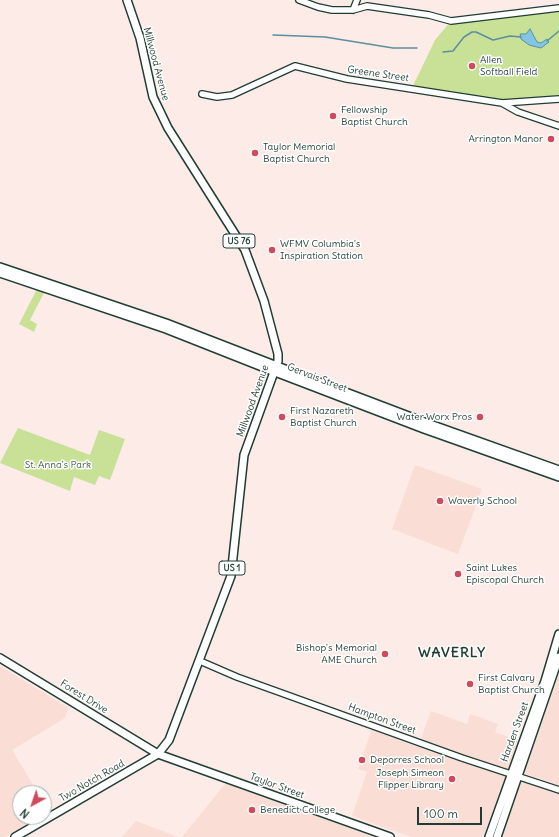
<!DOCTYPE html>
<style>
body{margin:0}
#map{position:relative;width:559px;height:837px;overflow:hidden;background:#fcebe6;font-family:Delius,sans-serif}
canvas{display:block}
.north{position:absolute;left:12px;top:785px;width:40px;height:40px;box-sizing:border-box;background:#fff;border:1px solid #a5b1ae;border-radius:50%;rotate:220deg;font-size:11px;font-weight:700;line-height:16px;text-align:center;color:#1f3d34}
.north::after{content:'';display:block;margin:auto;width:14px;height:18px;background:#d1495b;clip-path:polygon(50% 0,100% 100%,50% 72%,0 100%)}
.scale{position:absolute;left:417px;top:807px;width:65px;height:18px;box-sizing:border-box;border:2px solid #1f3d34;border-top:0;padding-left:5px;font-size:12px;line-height:14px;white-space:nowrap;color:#1f3d34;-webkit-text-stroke:3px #fff;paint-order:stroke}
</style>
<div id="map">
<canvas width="559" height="837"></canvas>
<div class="north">N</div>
<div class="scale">100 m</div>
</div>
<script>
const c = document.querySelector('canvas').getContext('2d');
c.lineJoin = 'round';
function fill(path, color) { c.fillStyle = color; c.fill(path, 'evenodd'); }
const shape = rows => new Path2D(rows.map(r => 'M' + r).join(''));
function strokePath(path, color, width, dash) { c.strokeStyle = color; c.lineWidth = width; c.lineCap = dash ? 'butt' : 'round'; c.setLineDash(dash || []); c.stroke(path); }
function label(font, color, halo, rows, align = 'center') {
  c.font = font + ' Delius,sans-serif'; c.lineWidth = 3; c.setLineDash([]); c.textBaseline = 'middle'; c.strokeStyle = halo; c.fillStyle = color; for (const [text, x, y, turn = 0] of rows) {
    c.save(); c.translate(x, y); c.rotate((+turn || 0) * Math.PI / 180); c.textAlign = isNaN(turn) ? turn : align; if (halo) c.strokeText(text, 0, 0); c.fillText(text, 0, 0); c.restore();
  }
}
fill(shape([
 [415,465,482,489,458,554,392,529],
 [0,666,67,707,68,709,65,718,12,750,38,793,20,793,20,817,40,817,4,837,0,837],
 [559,674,559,786,524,773],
 [431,711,467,724,470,714,498,724,495,732,519,741,483,837,411,837,352,816,367,772,358,769,372,729,418,747],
 [521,781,559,794,559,837,502,837],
 [226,783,374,837,182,837],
 [136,821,178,837,122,837]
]), '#faddd4');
fill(shape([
 [559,8,559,99,502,103,412,88,435,40,451,21],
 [37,289,45,291,30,320,37,324,34,332,19,324],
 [18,428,90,455,99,430,125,439,110,480,99,476,95,485,74,477,70,491,0,463]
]), '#c9e197');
const water = shape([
 [530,29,537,42,541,43,547,39,549,42,541,48,529,45,521,39,520,34,526,34,530,29]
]);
fill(water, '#83c6e4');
strokePath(water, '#5b8f9e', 1);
strokePath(shape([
 [273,35,325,37,393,48,417,48],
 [547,41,559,31],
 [443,52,453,51,464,37,472,32,476,32,493,40,510,36,521,37]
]), '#5b8f9e', 1.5);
const tertiary = shape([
 [299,0,318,7,332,10,353,10,367,6,429,15,451,21,559,8],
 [353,10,357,0],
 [202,94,217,97,232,95,295,66,347,79,502,103,559,99],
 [502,103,518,112,559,126],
 [200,661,237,677,462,758,559,790]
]);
const secondary = shape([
 [0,267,166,323,277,366],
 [0,273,166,329,275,372],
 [0,658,158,754,390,837],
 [489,837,545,681,559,634],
 [497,837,559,657]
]);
const primary = shape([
 [277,366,427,423,559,470],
 [275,372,424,429,559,477],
 [15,837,158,754,169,740,231,576,244,455,278,361,278,354,264,301,245,250,168,128,153,97,140,38,127,0]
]);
strokePath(tertiary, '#1f3d34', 8);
strokePath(secondary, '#1f3d34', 10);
strokePath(primary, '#1f3d34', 10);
strokePath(tertiary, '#fff', 5.5);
strokePath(secondary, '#fff', 7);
strokePath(primary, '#fff', 7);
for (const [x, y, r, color] of [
 [472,66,4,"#d1495b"],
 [333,116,4,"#d1495b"],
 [551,139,4,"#d1495b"],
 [255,153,4,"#d1495b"],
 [272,250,4,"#d1495b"],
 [282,417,4,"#d1495b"],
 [480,417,4,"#d1495b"],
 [440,501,4,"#d1495b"],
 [458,574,4,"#d1495b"],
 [385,654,4,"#d1495b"],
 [470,684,4,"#d1495b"],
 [362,760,4,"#d1495b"],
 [452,779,4,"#d1495b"],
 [252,810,4,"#d1495b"]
]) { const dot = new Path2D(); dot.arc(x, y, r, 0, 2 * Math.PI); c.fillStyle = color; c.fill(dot); strokePath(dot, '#fff', 1.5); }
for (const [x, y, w] of [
 [239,241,32],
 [232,568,26]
]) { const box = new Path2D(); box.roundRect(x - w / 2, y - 7, w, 14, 3); c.fillStyle = '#fff'; c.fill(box); strokePath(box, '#1f3d34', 1); }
label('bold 9px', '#1f3d34', null, [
 ["US 76",239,241],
 ["US 1",232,568]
]);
label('10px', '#1f3d34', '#fff', [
 ["Allen",480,60],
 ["Softball Field",480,72],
 ["Fellowship",341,110],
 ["Baptist Church",341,122],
 ["Arrington Manor",543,139,"right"],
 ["Taylor Memorial",263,147],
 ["Baptist Church",263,159],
 ["WFMV Columbia's",280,244],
 ["Inspiration Station",280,256],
 ["First Nazareth",290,411],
 ["Baptist Church",290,423],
 ["Water Worx Pros",472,417,"right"],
 ["Waverly School",448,501],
 ["Saint Lukes",466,568],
 ["Episcopal Church",466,580],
 ["Bishop's Memorial",377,648,"right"],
 ["AME Church",377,660,"right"],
 ["First Calvary",478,678],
 ["Baptist Church",478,690],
 ["Deporres School",370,760],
 ["Joseph Simeon",444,773,"right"],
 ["Flipper Library",444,785,"right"],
 ["Benedict College",260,810]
], 'left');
label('10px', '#1f3d34', '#fff', [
 ["Millwood Avenue",156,64,75],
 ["Greene Street",378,74,8],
 ["Gervais Street",317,378,21],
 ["Millwood Avenue",253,401,-70],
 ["Forest Drive",84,697,32],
 ["Hampton Street",382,719,20],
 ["Harden Street",515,732,-70],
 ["Two Notch Road",92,781,-30],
 ["Taylor Street",277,786,20]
]);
label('10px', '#415e48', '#fff', [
 ["St. Anna's Park",58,465]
]);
c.letterSpacing = '1px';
label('bold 14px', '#1f3d34', '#fff', [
 ["WAVERLY",452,653]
]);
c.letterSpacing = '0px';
</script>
